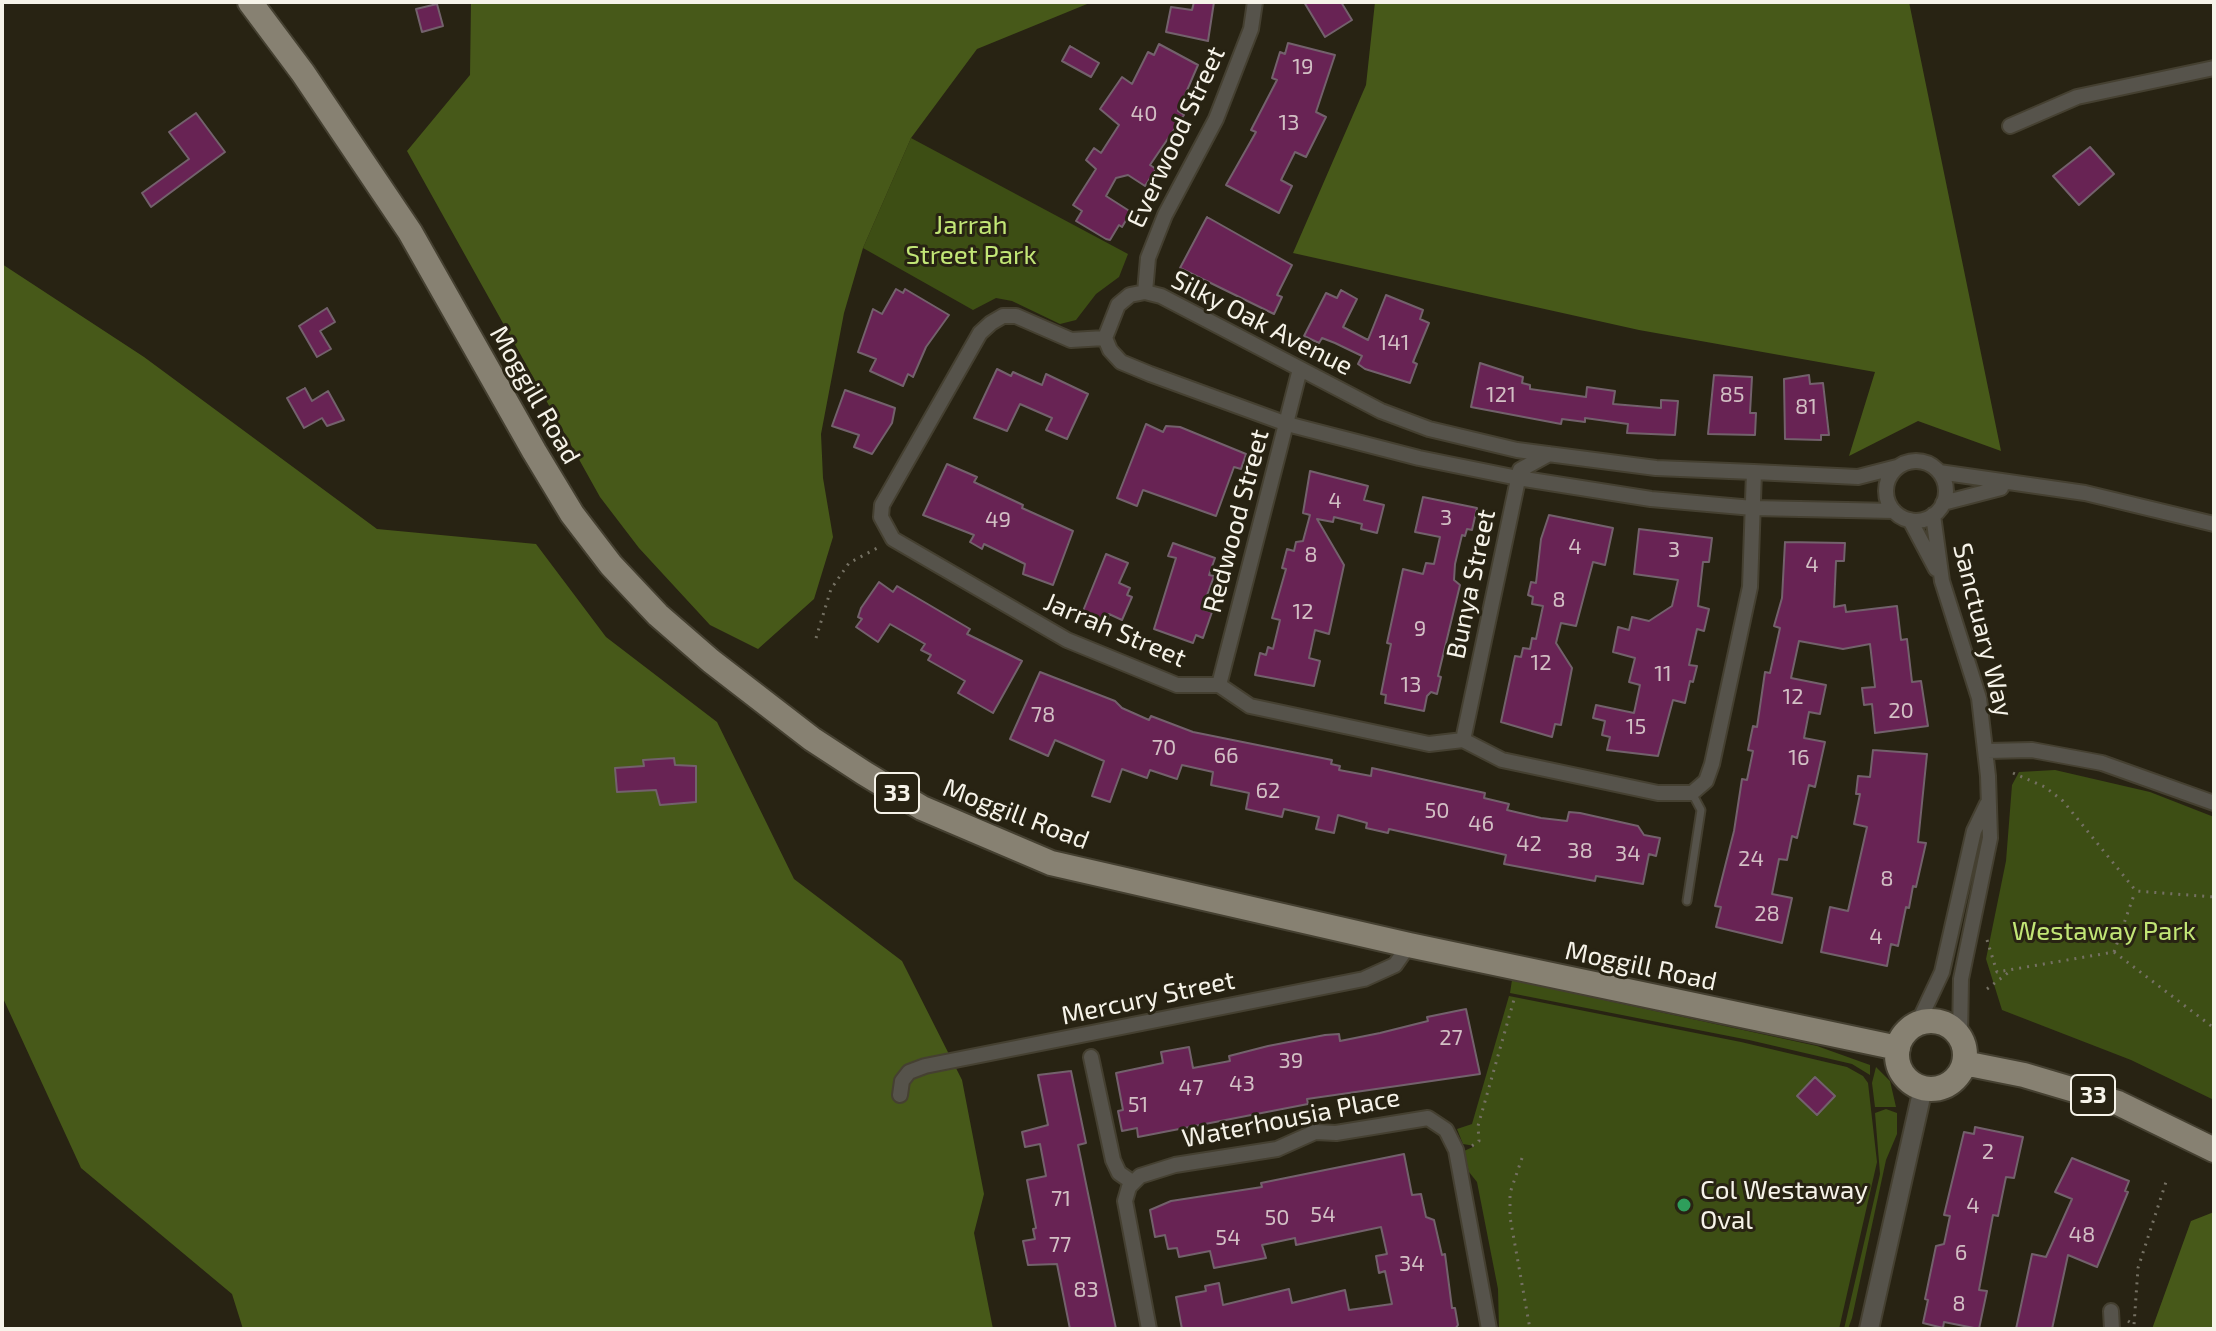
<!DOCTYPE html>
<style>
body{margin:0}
#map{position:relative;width:2216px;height:1331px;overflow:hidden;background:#282313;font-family:"Exo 2",sans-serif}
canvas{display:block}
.frame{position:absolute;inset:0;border:4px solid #f6f3e9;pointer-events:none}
</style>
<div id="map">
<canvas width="2216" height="1331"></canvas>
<div class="frame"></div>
</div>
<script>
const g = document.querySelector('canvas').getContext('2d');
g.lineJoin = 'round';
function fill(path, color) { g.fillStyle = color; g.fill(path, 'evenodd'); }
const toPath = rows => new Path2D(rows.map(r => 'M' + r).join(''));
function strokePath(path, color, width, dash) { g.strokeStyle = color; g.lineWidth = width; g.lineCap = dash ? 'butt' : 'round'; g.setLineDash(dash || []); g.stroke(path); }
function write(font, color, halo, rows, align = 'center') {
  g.font = font + ' "Exo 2",sans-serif'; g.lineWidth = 6; g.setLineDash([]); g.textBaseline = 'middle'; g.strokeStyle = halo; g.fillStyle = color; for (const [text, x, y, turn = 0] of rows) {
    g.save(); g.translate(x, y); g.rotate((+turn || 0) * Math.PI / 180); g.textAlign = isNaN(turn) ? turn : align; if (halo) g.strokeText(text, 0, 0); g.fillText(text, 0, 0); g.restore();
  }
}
const green = toPath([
 [911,138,1128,254,1119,277,1096,294,1076,320,1060,324,1012,301,996,298,973,310,863,248],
 [2055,770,2150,792,2214,817,2214,1100,2131,1060,2002,1010,1986,959,2006,861,2012,785,2019,772],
 [1512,980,1817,1046,1870,1065,1870,1075,1852,1064,1749,1040,1510,993],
 [1509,996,1741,1042,1847,1067,1863,1076,1868,1083,1877,1162,1839,1329,1499,1329,1498,1289,1477,1182,1469,1172,1464,1151,1475,1146,1463,1144,1457,1129,1472,1124],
 [1876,1067,1890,1081,1896,1107,1875,1107,1872,1083],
 [1886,1109,1897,1113,1897,1134,1886,1160,1852,1318,1848,1329,1844,1329,1880,1174,1875,1113]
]);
const forest = toPath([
 [471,2,1092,2,977,49,911,138,863,248,844,313,821,434,823,478,833,537,814,599,758,649,710,625,639,548,600,497,407,151,470,75],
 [1375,2,1909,2,2001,451,1918,421,1849,456,1875,372,1639,330,1293,253,1366,85],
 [2,264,144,357,377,529,536,544,606,637,717,722,794,879,902,961,962,1080,984,1194,974,1233,993,1329,243,1329,232,1294,81,1168,2,996],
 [2214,1212,2214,1329,2152,1329,2191,1221]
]);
const building = toPath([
 [1194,2,1214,2,1208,41,1166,32,1171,7,1192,10,1194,2],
 [1304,2,1341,2,1352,20,1325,37,1304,2],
 [437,4,443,26,422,32,416,9,437,4],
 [1288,43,1335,55,1316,112,1326,117,1306,157,1295,152,1281,180,1292,186,1279,213,1226,185,1256,132,1251,130,1277,80,1272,78,1280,52,1285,54,1288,43],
 [1159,44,1198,65,1178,111,1184,115,1150,165,1156,169,1145,186,1128,175,1116,178,1106,196,1131,212,1122,227,1119,225,1110,240,1106,239,1076,221,1082,211,1073,205,1096,169,1086,160,1094,148,1101,153,1119,125,1100,109,1122,77,1132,84,1148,52,1154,55,1159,44],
 [1070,46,1099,63,1091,77,1062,61,1070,46],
 [196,113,225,152,151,207,142,193,189,159,169,132,196,113],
 [2090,147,2114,174,2079,205,2053,176,2090,147],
 [1207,217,1292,265,1277,295,1282,297,1274,314,1180,268,1207,217],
 [896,289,903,293,905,289,949,315,926,347,913,377,908,374,903,386,870,371,876,359,858,352,873,309,882,314,896,289],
 [1341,290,1357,299,1343,327,1368,340,1386,295,1423,310,1420,319,1429,323,1413,362,1417,364,1410,383,1365,369,1358,364,1362,356,1335,343,1322,338,1319,343,1304,336,1326,293,1337,298,1341,290],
 [327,308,335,322,320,331,331,349,317,357,299,326,327,308],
 [1480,363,1523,377,1522,383,1530,385,1530,389,1586,397,1587,387,1615,391,1613,404,1661,408,1661,400,1678,401,1675,435,1627,433,1628,424,1585,418,1585,422,1562,419,1561,424,1471,407,1480,363],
 [997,369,1011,376,1013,372,1042,385,1046,374,1088,394,1067,439,1046,430,1052,418,1020,404,1007,431,974,418,997,369],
 [1714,375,1752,377,1750,413,1756,413,1755,435,1708,434,1714,375],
 [1809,375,1810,384,1823,383,1829,435,1821,435,1821,440,1785,439,1784,379,1809,375],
 [305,388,312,401,328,391,344,420,327,426,322,418,304,428,287,398,305,388],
 [845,390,895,408,892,423,872,454,854,447,859,435,832,426,845,390],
 [1146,424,1163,432,1166,426,1180,427,1246,454,1241,469,1234,467,1216,516,1143,490,1137,506,1117,498,1146,424],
 [947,464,977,477,974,482,1023,505,1022,508,1073,531,1053,585,1023,574,1025,564,984,544,982,549,970,542,974,535,923,515,947,464],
 [1310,471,1368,486,1364,500,1384,505,1377,533,1361,529,1362,524,1334,517,1333,522,1317,519,1344,565,1329,634,1315,630,1309,658,1320,661,1314,686,1255,675,1260,653,1266,655,1268,647,1273,649,1280,620,1272,618,1286,569,1282,568,1287,549,1294,551,1296,542,1303,541,1310,515,1303,513,1310,471],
 [1423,497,1477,508,1472,530,1467,529,1465,536,1462,535,1455,564,1454,580,1460,585,1438,676,1441,677,1437,694,1431,692,1427,696,1424,711,1385,703,1386,695,1381,694,1391,644,1387,643,1403,569,1423,574,1426,563,1434,564,1440,537,1415,532,1423,497],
 [1549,515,1613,528,1605,565,1593,562,1576,626,1561,623,1556,643,1572,668,1561,725,1555,724,1552,737,1501,722,1515,656,1521,657,1523,648,1530,649,1532,638,1536,639,1543,606,1532,604,1533,597,1528,595,1531,582,1536,583,1541,539,1549,515],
 [1639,529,1712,538,1709,562,1703,562,1698,606,1709,609,1704,631,1697,629,1689,665,1697,666,1693,682,1690,681,1685,703,1673,700,1658,756,1607,750,1610,737,1602,735,1605,721,1593,718,1596,705,1634,713,1640,685,1629,682,1635,658,1613,652,1618,627,1629,630,1632,617,1649,621,1672,606,1678,580,1634,574,1639,529],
 [1785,542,1845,543,1844,561,1836,561,1834,607,1845,605,1846,612,1897,606,1901,640,1907,639,1912,682,1921,681,1928,726,1875,733,1872,704,1864,705,1862,688,1875,687,1870,644,1843,649,1799,641,1791,678,1826,685,1820,714,1809,712,1804,738,1825,742,1815,787,1809,785,1797,838,1792,836,1787,860,1779,859,1772,894,1792,898,1782,943,1716,927,1721,907,1715,906,1734,831,1742,779,1747,780,1753,751,1748,750,1753,726,1757,727,1765,672,1770,673,1780,628,1774,626,1782,598,1785,542],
 [1173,543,1215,558,1209,575,1214,576,1202,609,1212,612,1203,638,1196,635,1193,643,1154,629,1176,558,1168,556,1173,543],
 [1106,554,1128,563,1119,583,1130,588,1127,595,1132,597,1122,620,1109,614,1108,619,1102,619,1083,611,1106,554],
 [879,582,893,592,897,586,970,629,967,634,1022,661,993,713,958,693,965,681,928,660,931,655,921,650,925,644,890,624,878,642,856,627,862,619,858,617,861,608,879,582],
 [1040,672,1115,701,1122,708,1149,720,1151,716,1193,732,1332,760,1331,764,1340,766,1339,770,1371,776,1372,768,1485,793,1484,798,1509,804,1507,810,1541,818,1567,821,1569,812,1580,813,1638,826,1644,835,1660,838,1656,856,1649,854,1643,884,1596,876,1595,881,1504,864,1506,855,1389,829,1388,833,1366,828,1367,823,1338,815,1334,833,1316,829,1319,817,1284,809,1282,817,1246,809,1249,793,1211,785,1213,772,1182,765,1177,779,1150,770,1147,778,1122,769,1110,802,1092,796,1104,761,1055,740,1048,756,1010,739,1040,672],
 [1873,750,1927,754,1918,842,1926,843,1916,887,1913,886,1909,908,1906,907,1898,946,1891,944,1887,966,1821,952,1830,907,1848,911,1867,827,1854,824,1860,794,1856,794,1858,776,1870,777,1873,750],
 [674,758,675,765,696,766,696,802,660,805,656,790,617,792,615,768,644,766,643,760,674,758],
 [1466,1009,1480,1074,1307,1099,1308,1104,1138,1137,1137,1128,1122,1131,1118,1111,1123,1110,1116,1073,1163,1063,1161,1052,1189,1047,1193,1068,1230,1061,1229,1056,1268,1046,1325,1035,1339,1034,1340,1041,1380,1033,1428,1021,1427,1017,1466,1009],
 [1071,1071,1086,1143,1078,1145,1116,1329,1070,1329,1057,1264,1028,1265,1023,1241,1035,1239,1033,1229,1036,1228,1027,1180,1046,1176,1040,1144,1025,1147,1022,1132,1048,1125,1038,1075,1071,1071],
 [1815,1077,1835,1096,1817,1115,1797,1096,1815,1077],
 [1975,1127,2023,1137,2014,1178,2006,1177,1998,1216,1993,1215,1979,1290,1987,1291,1979,1329,1944,1322,1943,1328,1923,1323,1928,1300,1925,1299,1936,1246,1944,1244,1950,1216,1944,1215,1964,1132,1974,1134,1975,1127],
 [1404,1154,1412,1195,1421,1194,1426,1217,1434,1220,1442,1255,1445,1254,1452,1308,1455,1308,1458,1325,1455,1329,1182,1329,1176,1297,1206,1291,1205,1286,1219,1283,1223,1305,1289,1289,1292,1303,1345,1290,1349,1310,1392,1304,1385,1271,1379,1273,1376,1256,1387,1254,1381,1227,1296,1245,1295,1238,1262,1245,1266,1258,1214,1268,1210,1251,1179,1257,1177,1248,1168,1249,1165,1235,1155,1237,1150,1210,1171,1201,1262,1187,1261,1183,1404,1154],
 [2072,1158,2129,1181,2125,1191,2128,1192,2097,1267,2068,1255,2052,1329,2016,1329,2032,1254,2046,1257,2072,1199,2055,1192,2072,1158]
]);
const path = toPath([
 [816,638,831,589,849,563,881,546],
 [2013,773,2045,787,2063,801,2136,891,2214,897],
 [1987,940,1997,972,2114,952],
 [2114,952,2214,1028],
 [2114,952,2135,892],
 [1987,989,2009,972],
 [1472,1146,1479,1141,1478,1126,1515,996],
 [1522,1158,1510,1193,1510,1217,1530,1329],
 [2128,1321,2134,1325,2138,1268,2166,1182]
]);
const service = toPath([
 [1687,901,1701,810,1692,793]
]);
const minor = toPath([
 [2010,126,2077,97,2214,68],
 [1145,292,1148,258,1165,215,1216,119,1251,29,1255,2],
 [1105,338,1071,340,1016,316,1003,316,991,323,980,333,882,505,881,517,893,539,1067,640,1177,685,1219,685,1250,706,1429,744,1463,740,1502,760,1658,793,1692,793,1706,781,1712,764,1750,587,1754,472],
 '1886 491a30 30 0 1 1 60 0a30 30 0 1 1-60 0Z',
 [1939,472,2085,493,2214,524],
 [1943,503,2001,488],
 [1894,511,1753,508,1651,499,1518,478,1419,458,1287,424,1150,374,1121,362,1110,350,1105,338,1118,305,1130,295,1145,292,1161,296,1381,411,1429,429,1517,450,1656,468,1754,472,1858,477,1897,467],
 [1933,515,1942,581,1979,698,1988,776,1990,838,1961,979,1960,1037],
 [1910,520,1936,569],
 [1219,685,1300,369],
 [1463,740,1520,470,1549,454],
 [1987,751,2032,750,2102,763,2214,803],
 [1918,1023,1942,972,1974,831,1987,804],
 [1091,1057,1113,1160,1119,1173,1132,1182],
 [900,1095,902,1081,909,1072,925,1066,1364,979,1395,965,1409,945],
 [2111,1311,2112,1329],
 [1149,1329,1125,1201,1129,1187,1140,1176,1175,1165,1277,1149,1315,1132,1336,1133,1428,1118,1446,1130,1456,1150,1489,1329]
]);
const tertiary = toPath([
 [1869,1329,1923,1088]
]);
const primary = toPath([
 [250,2,303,73,410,232,534,451,572,514,611,565,658,615,711,661,812,739,864,773,922,808,1051,863,1409,945,1898,1048],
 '1897 1055a34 34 0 1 1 68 0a34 34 0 1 1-68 0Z',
 [1964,1063,2024,1075,2118,1103,2214,1150]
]);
const markers = [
 [1684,1205,8,"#2e9e5b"]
];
const numberNames = [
 ["19",1303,67],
 ["40",1144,114],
 ["13",1289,123],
 ["141",1394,343],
 ["121",1501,395],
 ["85",1732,395],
 ["81",1806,407],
 ["4",1335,501],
 ["3",1446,518],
 ["49",998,520],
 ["4",1575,547],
 ["3",1674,550],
 ["8",1311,555],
 ["4",1812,565],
 ["8",1559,600],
 ["12",1303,612],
 ["9",1420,629],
 ["12",1541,663],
 ["11",1663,674],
 ["13",1411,685],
 ["12",1793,697],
 ["20",1901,711],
 ["78",1043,715],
 ["15",1636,727],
 ["70",1164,748],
 ["66",1226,756],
 ["16",1799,758],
 ["62",1268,791],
 ["50",1437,811],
 ["46",1481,824],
 ["42",1529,844],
 ["38",1580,851],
 ["34",1628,854],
 ["24",1751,859],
 ["8",1887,879],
 ["28",1767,914],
 ["4",1876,937],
 ["27",1451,1038],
 ["39",1291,1061],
 ["43",1242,1084],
 ["47",1191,1088],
 ["51",1138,1105],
 ["2",1988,1152],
 ["71",1061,1199],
 ["4",1973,1206],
 ["54",1323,1215],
 ["50",1277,1218],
 ["48",2082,1235],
 ["54",1228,1238],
 ["77",1060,1245],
 ["6",1961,1253],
 ["34",1412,1264],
 ["83",1086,1290],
 ["8",1959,1304]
];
const shields = [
 [897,793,44],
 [2093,1095,44]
];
const shieldNames = [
 ["33",897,793],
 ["33",2093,1095]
];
const streetNames = [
 ["Everwood Street",1176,137,-65],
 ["Silky Oak Avenue",1262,323,27],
 ["Moggill Road",535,395,60],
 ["Redwood Street",1236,521,-75],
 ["Bunya Street",1471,584,-78],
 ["Jarrah Street",1115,630,23],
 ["Sanctuary Way",1983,630,76],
 ["Moggill Road",1016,814,21],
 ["Moggill Road",1641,966,12],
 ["Mercury Street",1148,998,-12],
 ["Waterhousia Place",1291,1118,-11]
];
const parkNames = [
 ["Jarrah",971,225],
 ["Street Park",971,255],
 ["Westaway Park",2104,931]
];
const poiNames = [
 ["Col Westaway",1700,1190],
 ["Oval",1700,1220]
];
fill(green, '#3d4e14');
fill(forest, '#475919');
fill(building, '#682354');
strokePath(building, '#73616c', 2);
strokePath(service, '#454031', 11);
strokePath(minor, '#454031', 18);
strokePath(tertiary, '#454031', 22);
strokePath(primary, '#454031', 28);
strokePath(path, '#757163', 3, [2, 6]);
strokePath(service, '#56534b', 7);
strokePath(minor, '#56534b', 14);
strokePath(tertiary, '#56534b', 18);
strokePath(primary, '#878172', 24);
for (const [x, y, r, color] of markers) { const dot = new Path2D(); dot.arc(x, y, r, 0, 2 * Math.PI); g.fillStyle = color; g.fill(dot); strokePath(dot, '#282313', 3); }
write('22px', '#d2bfc4', null, numberNames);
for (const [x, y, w] of shields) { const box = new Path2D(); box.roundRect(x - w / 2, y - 20, w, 40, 6); g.fillStyle = '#282313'; g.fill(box); strokePath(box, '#f6f3e9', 2); }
write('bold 24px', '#f6f3e9', null, shieldNames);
write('26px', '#f6f3e9', '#282313', streetNames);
write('26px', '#c2e676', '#282313', parkNames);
write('26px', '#f6f3e9', '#282313', poiNames, 'left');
</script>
